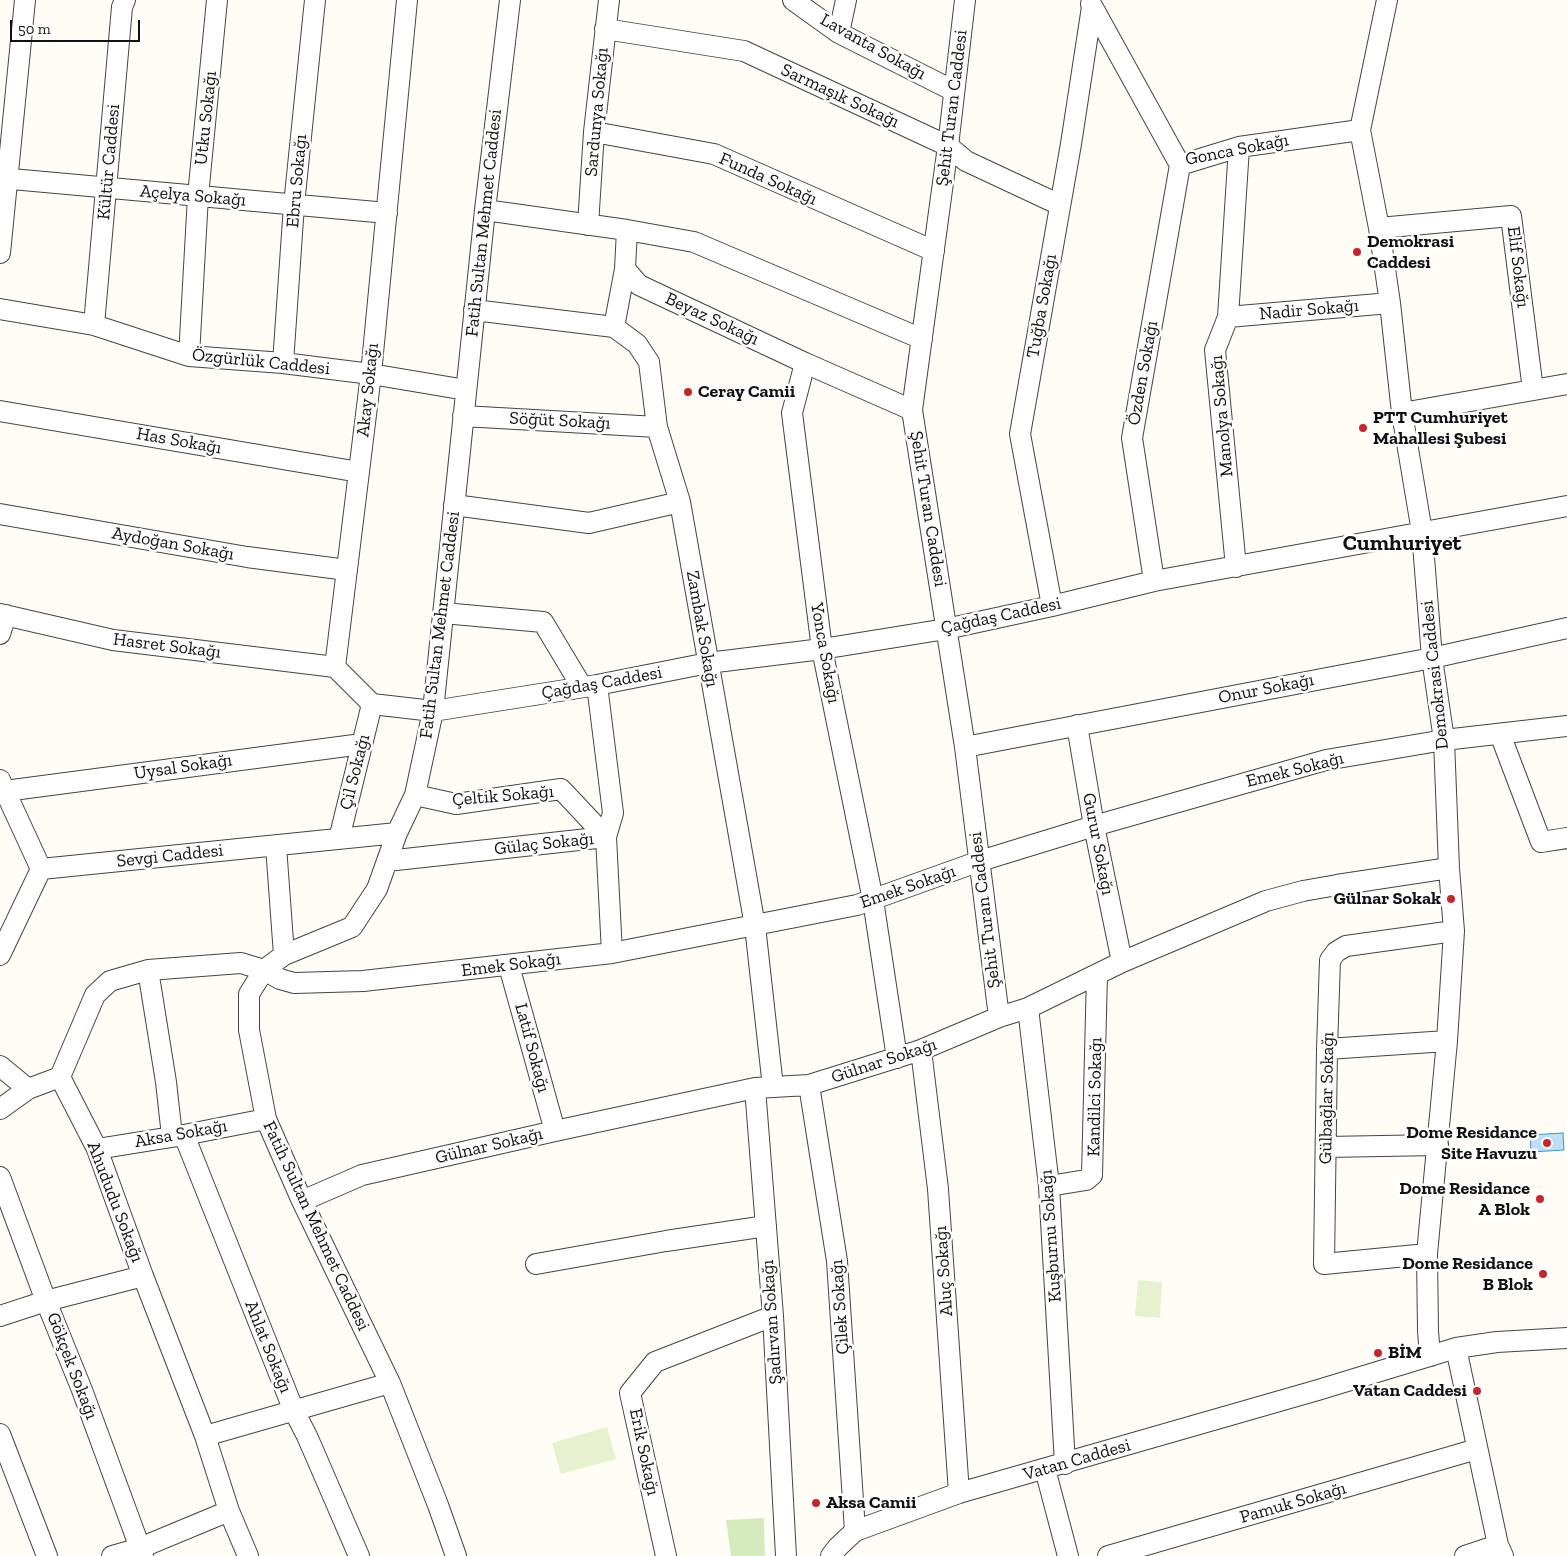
<!DOCTYPE html>
<meta charset="utf-8">
<style>
body{margin:0}
#map{position:relative;width:1567px;height:1556px;overflow:hidden;background:#fffdf5;font-family:"Zilla Slab",serif}
canvas{display:block}
.scale{position:absolute;left:10px;top:20px;width:130px;height:22px;box-sizing:border-box;border:2px solid #111;border-top:0;padding-left:6px;font-size:15px;line-height:18px;white-space:nowrap;color:#111;-webkit-text-stroke:4px #fff;paint-order:stroke}
</style>
<div id="map">
<canvas width="1567" height="1556"></canvas>
<div class="scale">50 m</div>
</div>
<script>
const g = document.querySelector('canvas').getContext('2d');
g.lineJoin = 'round';
function fill(path, color) { g.fillStyle = color; g.fill(path, 'evenodd'); }
const toPath = rows => new Path2D(rows.map(r => 'M' + r).join(''));
function strokePath(path, color, width, dash) { g.strokeStyle = color; g.lineWidth = width; g.lineCap = dash ? 'butt' : 'round'; g.setLineDash(dash || []); g.stroke(path); }
function write(font, color, halo, rows, align = 'center') {
  g.font = font + ' "Zilla Slab",serif'; g.lineWidth = 5; g.setLineDash([]); g.textBaseline = 'middle'; g.strokeStyle = halo; g.fillStyle = color; for (const [text, x, y, turn = 0] of rows) {
    g.save(); g.translate(x, y); g.rotate((+turn || 0) * Math.PI / 180); g.textAlign = isNaN(turn) ? turn : align; if (halo) g.strokeText(text, 0, 0); g.fillText(text, 0, 0); g.restore();
  }
}
const green = toPath([
 [764,1518,765,1556,731,1556,726,1520]
]);
const pitch = toPath([
 [1138,1280,1162,1282,1160,1318,1135,1316],
 [607,1427,616,1459,561,1474,552,1443]
]);
const water = toPath([
 [1563,1133,1564,1150,1531,1152,1530,1135,1563,1133]
]);
const minor = toPath([
 [793,0,839,33,954,91],
 [965,0,948,146,912,410,965,747,999,1017],
 [1387,0,1360,130,1379,228,1390,303,1402,413,1422,532,1432,658,1444,740,1449,868,1454,931,1447,1041,1427,1254,1428,1331,1430,1356],
 [1091,4,1180,165,1239,147,1360,130],
 [605,29,744,51,948,146,966,161,1060,205],
 [839,33,846,0],
 [594,132,714,154,934,251],
 [0,178,387,213],
 [485,210,627,230,694,242,922,339],
 [588,225,594,132,609,0],
 [1379,228,1511,216,1533,390],
 [0,253,25,0],
 [625,269,639,285,805,363],
 [0,309,94,325,189,356,283,363,371,374,466,390],
 [474,310,614,327,637,344,649,362,657,427,680,502,755,926,773,1087],
 [1228,317,1390,303],
 [94,325,122,7,125,0],
 [614,327,625,269,627,230],
 [189,356,198,196,217,0],
 [283,363,294,205,315,0],
 [0,411,359,472],
 [1402,413,1567,384],
 [463,416,657,427],
 [454,505,589,523,680,502],
 [0,514,247,557,347,570],
 [1236,567,1215,350,1228,317,1239,147],
 [1154,581,1132,438,1180,165],
 [1052,606,1020,434,1071,144,1092,7],
 [443,613,543,622,582,687],
 [0,614,113,640,335,667],
 [0,634,6,615],
 [335,667,372,704,433,711,597,685,708,663,822,649,946,629,1052,606,1154,581,1567,506],
 [335,667,371,374,407,0],
 [1077,725,1094,826,1122,962],
 [1500,734,1541,842,1567,838],
 [965,747,1432,658,1567,628],
 [0,780,41,869,397,833],
 [5,791,362,744],
 [415,795,456,804,561,789,606,837,612,953],
 [339,839,372,704],
 [276,846,284,955],
 [387,861,606,837,613,813,597,685],
 [0,955,41,869],
 [509,966,555,1131],
 [148,970,166,1082,172,1136],
 [1028,1008,1049,1186,1065,1464],
 [1327,1049,1447,1041],
 [921,1050,938,1189,959,1493],
 [897,1058,873,900,822,649,792,413,805,363,912,410],
 [0,1066,28,1089],
 [809,1085,837,1261,855,1531],
 [755,1088,773,1316,786,1556],
 [0,1109,28,1089,60,1077],
 [184,1135,294,1411,307,1436,359,1556],
 [1326,1147,1438,1145],
 [97,1149,184,1135,266,1119],
 [0,1177,46,1301,82,1390,143,1556],
 [1049,1186,1086,1180,1092,1175,1097,974],
 [302,1201,362,1175,555,1131,755,1088,809,1085,921,1050,999,1017,1028,1008,1122,962,1266,901,1303,891,1337,885,1449,868],
 [1427,1254,1324,1264,1327,1049,1330,960,1336,952,1346,946,1454,931],
 [536,1264,666,1241,766,1226],
 [0,1316,46,1301,143,1276],
 [1456,1348,1498,1545,1503,1556],
 [0,1434,47,1556],
 [205,1436,390,1383],
 [1045,1469,1068,1556],
 [112,1556,140,1548,229,1511],
 [248,1556,229,1511,205,1436,143,1276,97,1149,60,1077,95,995,110,981,148,970,241,963,264,970,280,979,294,983,363,981,612,953,857,905,980,861,1094,826,1326,760,1444,740,1567,726],
 [456,1556,438,1505,390,1383,302,1201,266,1119,249,1030,249,994,264,970,284,955,352,927,377,889,397,833,415,795,433,711,485,210,510,0],
 [666,1556,630,1393,655,1362,773,1316],
 [831,1556,838,1547,855,1531,959,1493,1318,1390,1456,1348,1497,1342,1567,1338],
 [1108,1556,1477,1449],
 [1465,1556,1498,1545]
]);
const markers = [
 [1357,252,5,"#c4262e"],
 [688,392,5,"#c4262e"],
 [1363,428,5,"#c4262e"],
 [1451,899,5,"#c4262e"],
 [1547,1143,5,"#c4262e"],
 [1540,1199,5,"#c4262e"],
 [1543,1274,5,"#c4262e"],
 [1378,1353,5,"#c4262e"],
 [1477,1391,5,"#c4262e"],
 [816,1503,5,"#c4262e"]
];
const streetNames = [
 ["Lavanta Sokağı",873,47,29],
 ["Sarmaşık Sokağı",840,96,25],
 ["Şehit Turan Caddesi",952,108,-83],
 ["Sardunya Sokağı",597,112,-85],
 ["Utku Sokağı",206,118,-84],
 ["Gonca Sokağı",1237,150,-11],
 ["Kültür Caddesi",109,162,-85],
 ["Funda Sokağı",768,179,24],
 ["Ebru Sokağı",297,181,-85],
 ["Açelya Sokağı",193,196,5],
 ["Fatih Sultan Mehmet Caddesi",484,223,-84],
 ["Elif Sokağı",1518,267,83],
 ["Tuğba Sokağı",1042,306,-80],
 ["Nadir Sokağı",1309,310,-5],
 ["Beyaz Sokağı",712,319,25],
 ["Özgürlük Caddesi",261,362,6],
 ["Özden Sokağı",1143,373,-80],
 ["Akay Sokağı",368,390,-84],
 ["Manolya Sokağı",1222,416,-95],
 ["Söğüt Sokağı",560,421,3],
 ["Has Sokağı",179,441,10],
 ["Şehit Turan Caddesi",928,509,81],
 ["Aydoğan Sokağı",173,544,10],
 ["Çağdaş Caddesi",1001,616,-12],
 ["Fatih Sultan Mehmet Caddesi",440,625,-83],
 ["Zambak Sokağı",702,629,80],
 ["Hasret Sokağı",167,646,7],
 ["Yonca Sokağı",825,653,80],
 ["Demokrasi Caddesi",1435,675,-96],
 ["Çağdaş Caddesi",602,683,-10],
 ["Onur Sokağı",1266,689,-11],
 ["Uysal Sokağı",183,767,-8],
 ["Emek Sokağı",1295,770,-14],
 ["Çil Sokağı",355,772,-76],
 ["Çeltik Sokağı",503,796,-5],
 ["Gülaç Sokağı",544,844,-6],
 ["Gurur Sokağı",1098,844,79],
 ["Sevgi Caddesi",170,856,-6],
 ["Emek Sokağı",908,887,-19],
 ["Şehit Turan Caddesi",985,910,-97],
 ["Emek Sokağı",511,965,-7],
 ["Latif Sokağı",532,1048,75],
 ["Gülnar Sokağı",884,1061,-18],
 ["Kandilci Sokağı",1095,1097,-89],
 ["Gülbağlar Sokağı",1327,1098,-89],
 ["Aksa Sokağı",181,1134,-10],
 ["Gülnar Sokağı",489,1146,-13],
 ["Ahududu Sokağı",115,1202,69],
 ["Fatih Sultan Mehmet Caddesi",316,1226,65],
 ["Kuşburnu Sokağı",1051,1236,-94],
 ["Aluç Sokağı",944,1271,-94],
 ["Çilek Sokağı",840,1307,-94],
 ["Şadırvan Sokağı",772,1322,-94],
 ["Ahlat Sokağı",268,1347,68],
 ["Gökçek Sokağı",72,1366,69],
 ["Erik Sokağı",644,1452,78],
 ["Vatan Caddesi",1077,1460,-16],
 ["Pamuk Sokağı",1293,1503,-16]
];
const poiNames = [
 ["Demokrasi",1367,242],
 ["Caddesi",1367,263],
 ["Ceray Camii",698,392],
 ["PTT Cumhuriyet",1373,418],
 ["Mahallesi Şubesi",1373,439],
 ["Gülnar Sokak",1441,899,"right"],
 ["Dome Residance",1537,1133,"right"],
 ["Site Havuzu",1537,1154,"right"],
 ["Dome Residance",1530,1189,"right"],
 ["A Blok",1530,1210,"right"],
 ["Dome Residance",1533,1264,"right"],
 ["B Blok",1533,1285,"right"],
 ["BİM",1388,1353],
 ["Vatan Caddesi",1467,1391,"right"],
 ["Aksa Camii",826,1503]
];
const districtNames = [
 ["Cumhuriyet",1402,544]
];
fill(green, '#d5ebbd');
fill(pitch, '#e6f2cf');
fill(water, '#b9e0f7');
strokePath(water, '#3f96cf', 1);
strokePath(minor, '#444', 22);
strokePath(minor, '#fff', 20);
for (const [x, y, r, color] of markers) { const dot = new Path2D(); dot.arc(x, y, r, 0, 2 * Math.PI); g.fillStyle = color; g.fill(dot); strokePath(dot, '#fff', 2); }
write('18px', '#111', '#fff', streetNames);
write('bold 18px', '#111', '#fff', poiNames, 'left');
write('bold 22px', '#111', '#fff', districtNames);
</script>
